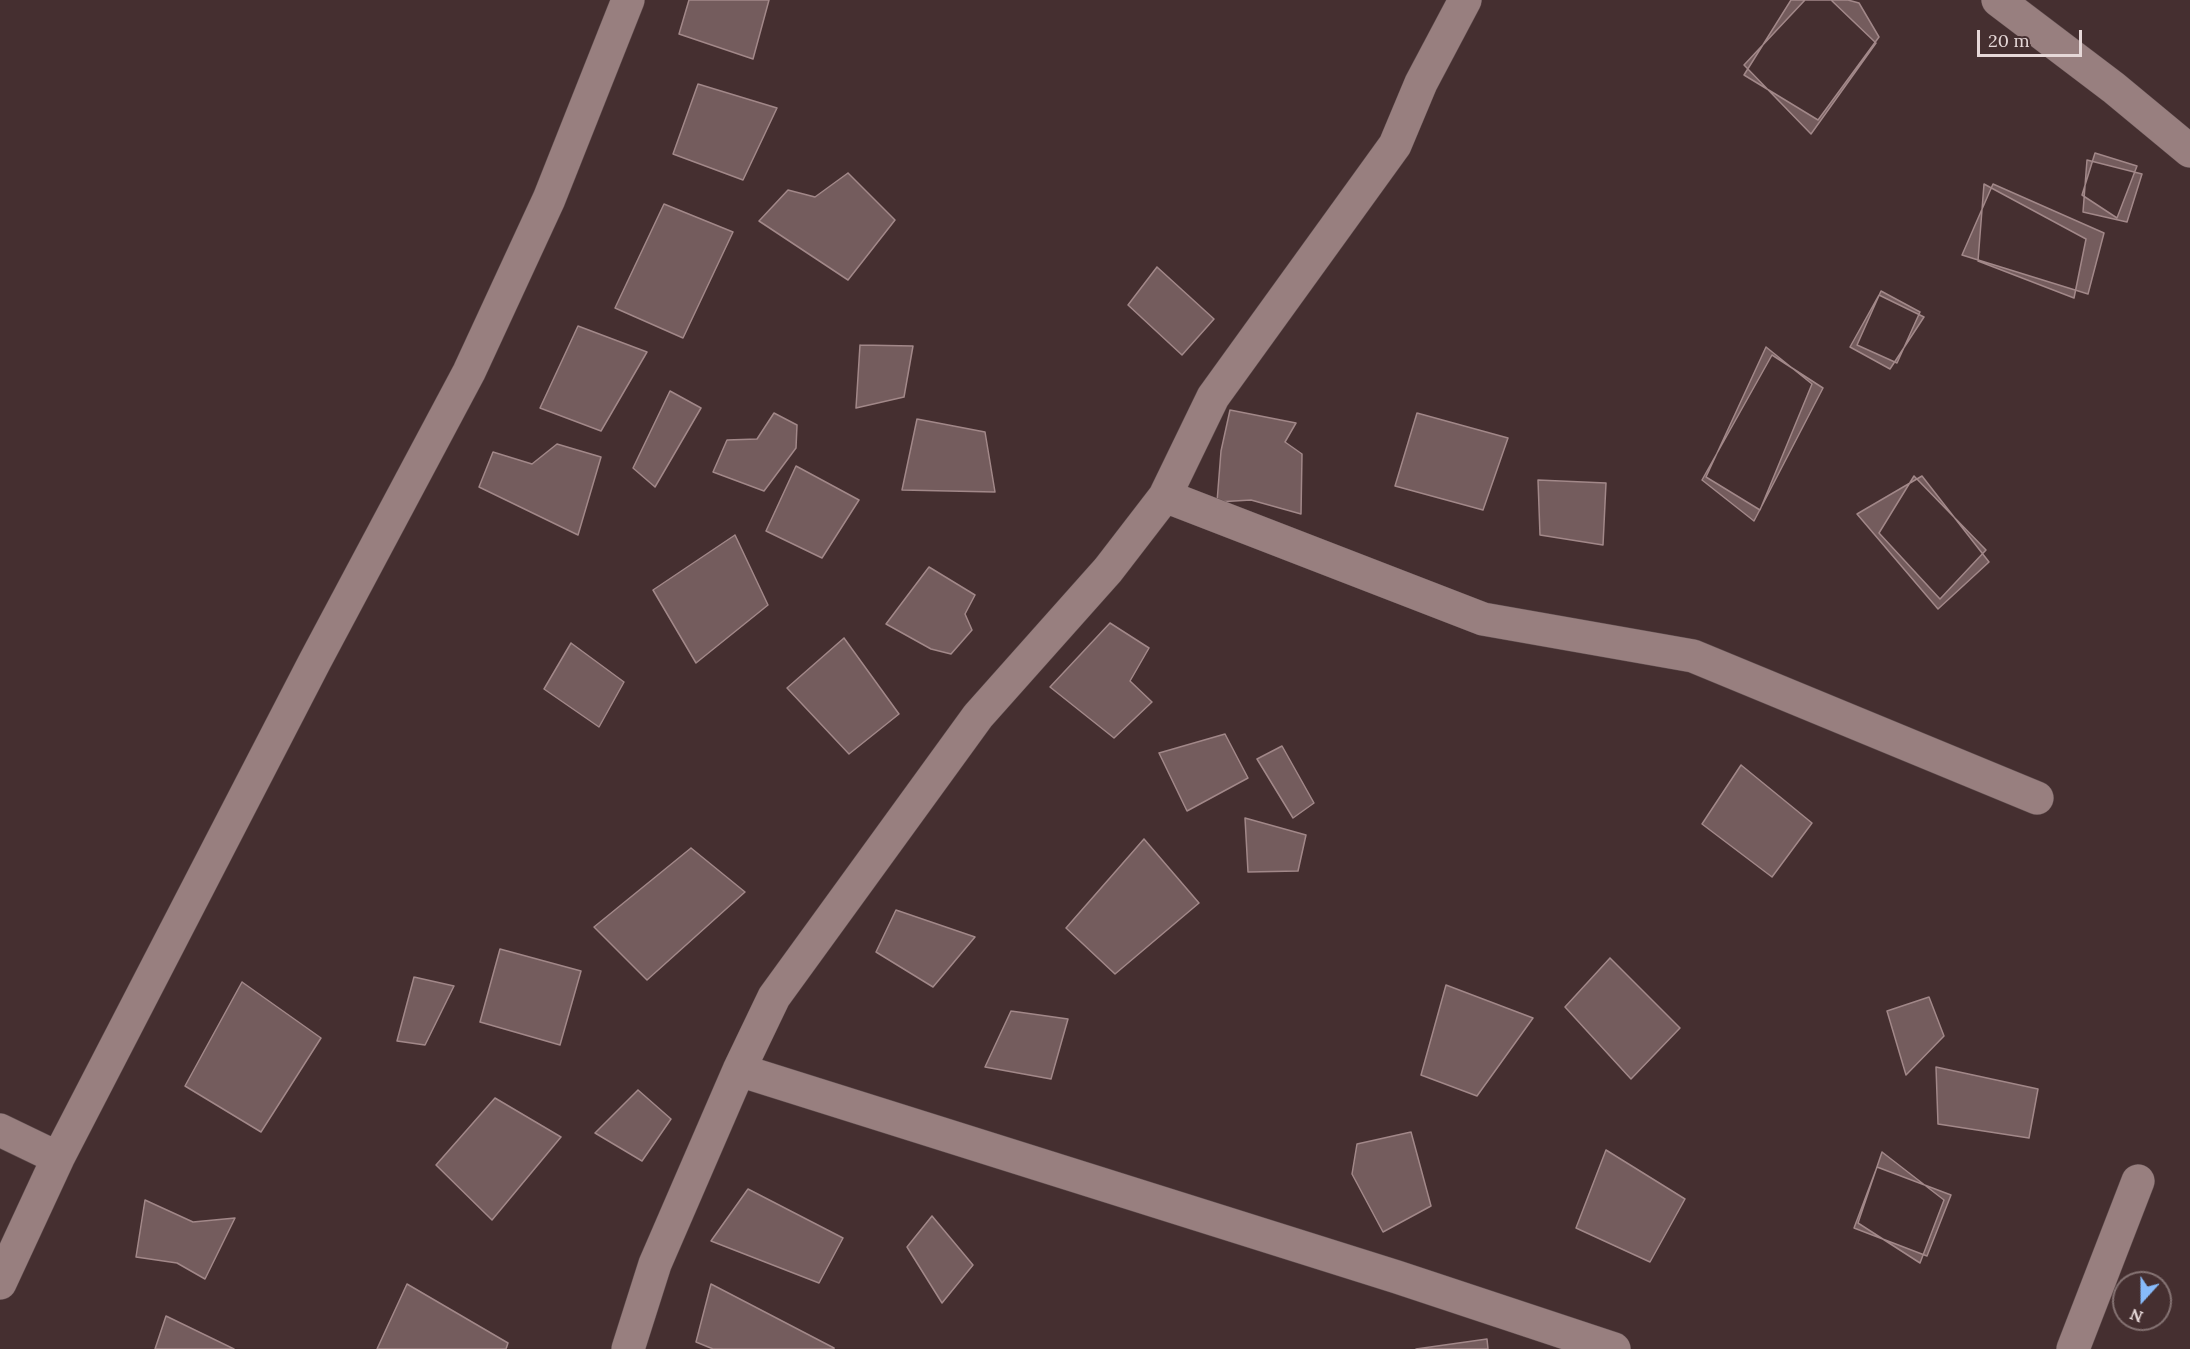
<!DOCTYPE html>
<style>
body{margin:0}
#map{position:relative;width:2190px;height:1349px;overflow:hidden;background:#452f30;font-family:Lora,serif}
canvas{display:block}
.north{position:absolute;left:2112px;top:1271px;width:60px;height:60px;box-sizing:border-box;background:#452f30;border:2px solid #857373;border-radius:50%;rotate:201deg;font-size:16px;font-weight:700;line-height:24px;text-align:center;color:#e6d8d8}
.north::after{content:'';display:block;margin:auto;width:21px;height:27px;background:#87bbfb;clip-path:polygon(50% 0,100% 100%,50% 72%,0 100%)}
.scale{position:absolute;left:1977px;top:30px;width:105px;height:27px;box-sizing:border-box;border:3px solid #e6d8d8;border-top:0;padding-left:8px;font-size:18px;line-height:21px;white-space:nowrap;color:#e6d8d8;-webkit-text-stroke:4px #452f30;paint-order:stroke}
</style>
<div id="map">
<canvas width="2190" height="1349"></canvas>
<div class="north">N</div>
<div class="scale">20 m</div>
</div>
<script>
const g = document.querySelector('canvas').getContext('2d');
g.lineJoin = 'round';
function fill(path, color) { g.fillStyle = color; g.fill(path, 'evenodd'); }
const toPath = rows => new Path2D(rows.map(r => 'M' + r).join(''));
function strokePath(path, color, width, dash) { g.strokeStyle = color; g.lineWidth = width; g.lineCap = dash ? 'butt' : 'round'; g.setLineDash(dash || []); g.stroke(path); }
const building = toPath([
 [689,0,769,0,753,59,679,34,689,0],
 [1791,0,1848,0,1859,3,1879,37,1818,120,1744,75,1791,0],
 [1805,0,1831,0,1876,43,1811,134,1744,65,1805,0],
 [698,84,777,108,743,180,673,154,698,84],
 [2095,153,2137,166,2117,218,2082,195,2095,153],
 [2087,160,2142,174,2127,222,2083,212,2087,160],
 [848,173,895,220,848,280,759,221,788,190,815,197,848,173],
 [1984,184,2086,239,2074,298,1978,261,1984,184],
 [1993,184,2104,233,2088,294,1962,255,1993,184],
 [664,204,733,232,683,338,615,308,664,204],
 [1157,267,1214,319,1182,355,1128,305,1157,267],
 [1881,291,1920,312,1897,363,1857,345,1881,291],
 [1879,295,1924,317,1890,369,1850,347,1879,295],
 [578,326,647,352,601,431,540,408,578,326],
 [860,345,913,346,904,397,856,408,860,345],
 [1766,347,1812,384,1760,510,1706,477,1766,347],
 [1772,355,1823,388,1754,521,1702,480,1772,355],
 [670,391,701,408,655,487,633,468,670,391],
 [1230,410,1296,423,1285,442,1302,454,1301,514,1251,500,1217,502,1221,451,1230,410],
 [774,413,797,425,796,448,764,491,713,472,727,440,757,439,774,413],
 [1417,413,1508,438,1483,510,1395,486,1417,413],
 [917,419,985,432,995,492,902,490,917,419],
 [557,444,601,457,578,535,479,487,493,452,532,464,557,444],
 [796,466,859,500,822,558,766,531,796,466],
 [1914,476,1986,550,1940,599,1879,533,1914,476],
 [1922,476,1989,562,1938,609,1857,514,1922,476],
 [1538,480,1606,483,1603,545,1540,535,1538,480],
 [735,535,768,605,696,663,653,590,735,535],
 [929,567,975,595,965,614,972,630,951,654,931,649,886,624,929,567],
 [1110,623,1149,648,1130,681,1152,702,1114,738,1050,687,1110,623],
 [844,638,899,714,849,754,787,688,844,638],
 [571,643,624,682,599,727,544,689,571,643],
 [1225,734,1248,778,1187,811,1159,753,1225,734],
 [1282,746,1314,803,1293,818,1257,759,1282,746],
 [1741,765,1812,823,1772,877,1702,824,1741,765],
 [1245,818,1306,835,1298,871,1248,872,1245,818],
 [1144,839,1199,903,1115,974,1066,928,1144,839],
 [691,848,745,892,647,980,594,927,691,848],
 [896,910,975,937,933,987,876,952,896,910],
 [500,949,581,971,560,1045,480,1022,500,949],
 [1610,958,1680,1028,1631,1079,1565,1007,1610,958],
 [414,977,454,986,425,1045,397,1041,414,977],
 [242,982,321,1038,261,1132,185,1086,242,982],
 [1446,985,1533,1018,1477,1096,1421,1075,1446,985],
 [1929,997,1944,1036,1906,1075,1887,1011,1929,997],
 [1011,1011,1068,1019,1051,1079,985,1067,1011,1011],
 [1936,1067,2038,1089,2029,1138,1938,1124,1936,1067],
 [638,1090,671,1119,642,1161,595,1133,638,1090],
 [495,1098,561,1137,492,1220,436,1165,495,1098],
 [1411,1132,1431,1206,1383,1232,1352,1174,1357,1144,1411,1132],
 [1606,1150,1685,1199,1650,1262,1576,1228,1606,1150],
 [1882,1152,1944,1200,1920,1263,1858,1223,1882,1152],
 [1877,1167,1951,1195,1927,1256,1854,1228,1877,1167],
 [748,1189,843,1238,819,1283,711,1241,748,1189],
 [145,1200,193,1222,235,1218,205,1279,177,1263,136,1257,145,1200],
 [932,1216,973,1265,942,1303,907,1247,932,1216],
 [407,1284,508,1343,506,1349,377,1349,407,1284],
 [711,1284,834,1348,834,1349,713,1349,696,1342,711,1284],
 [166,1316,234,1349,155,1349,166,1316],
 [1487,1339,1488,1349,1416,1349,1487,1339]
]);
const minor = toPath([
 [1998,0,2114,88,2190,151],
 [1165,496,1483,619,1693,656,2037,798],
 [739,1070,1397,1277,1614,1349],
 [0,1130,58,1158],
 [0,1283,58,1158,315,661,469,372,549,199,628,0],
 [628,1349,655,1264,739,1070,774,997,978,716,1108,570,1165,496,1213,397,1395,145,1421,83,1465,0],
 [2073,1349,2138,1181]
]);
fill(building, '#745c5d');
strokePath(building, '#a28889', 1.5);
strokePath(minor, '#5f4d4e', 34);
strokePath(minor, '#987f7f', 33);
</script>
